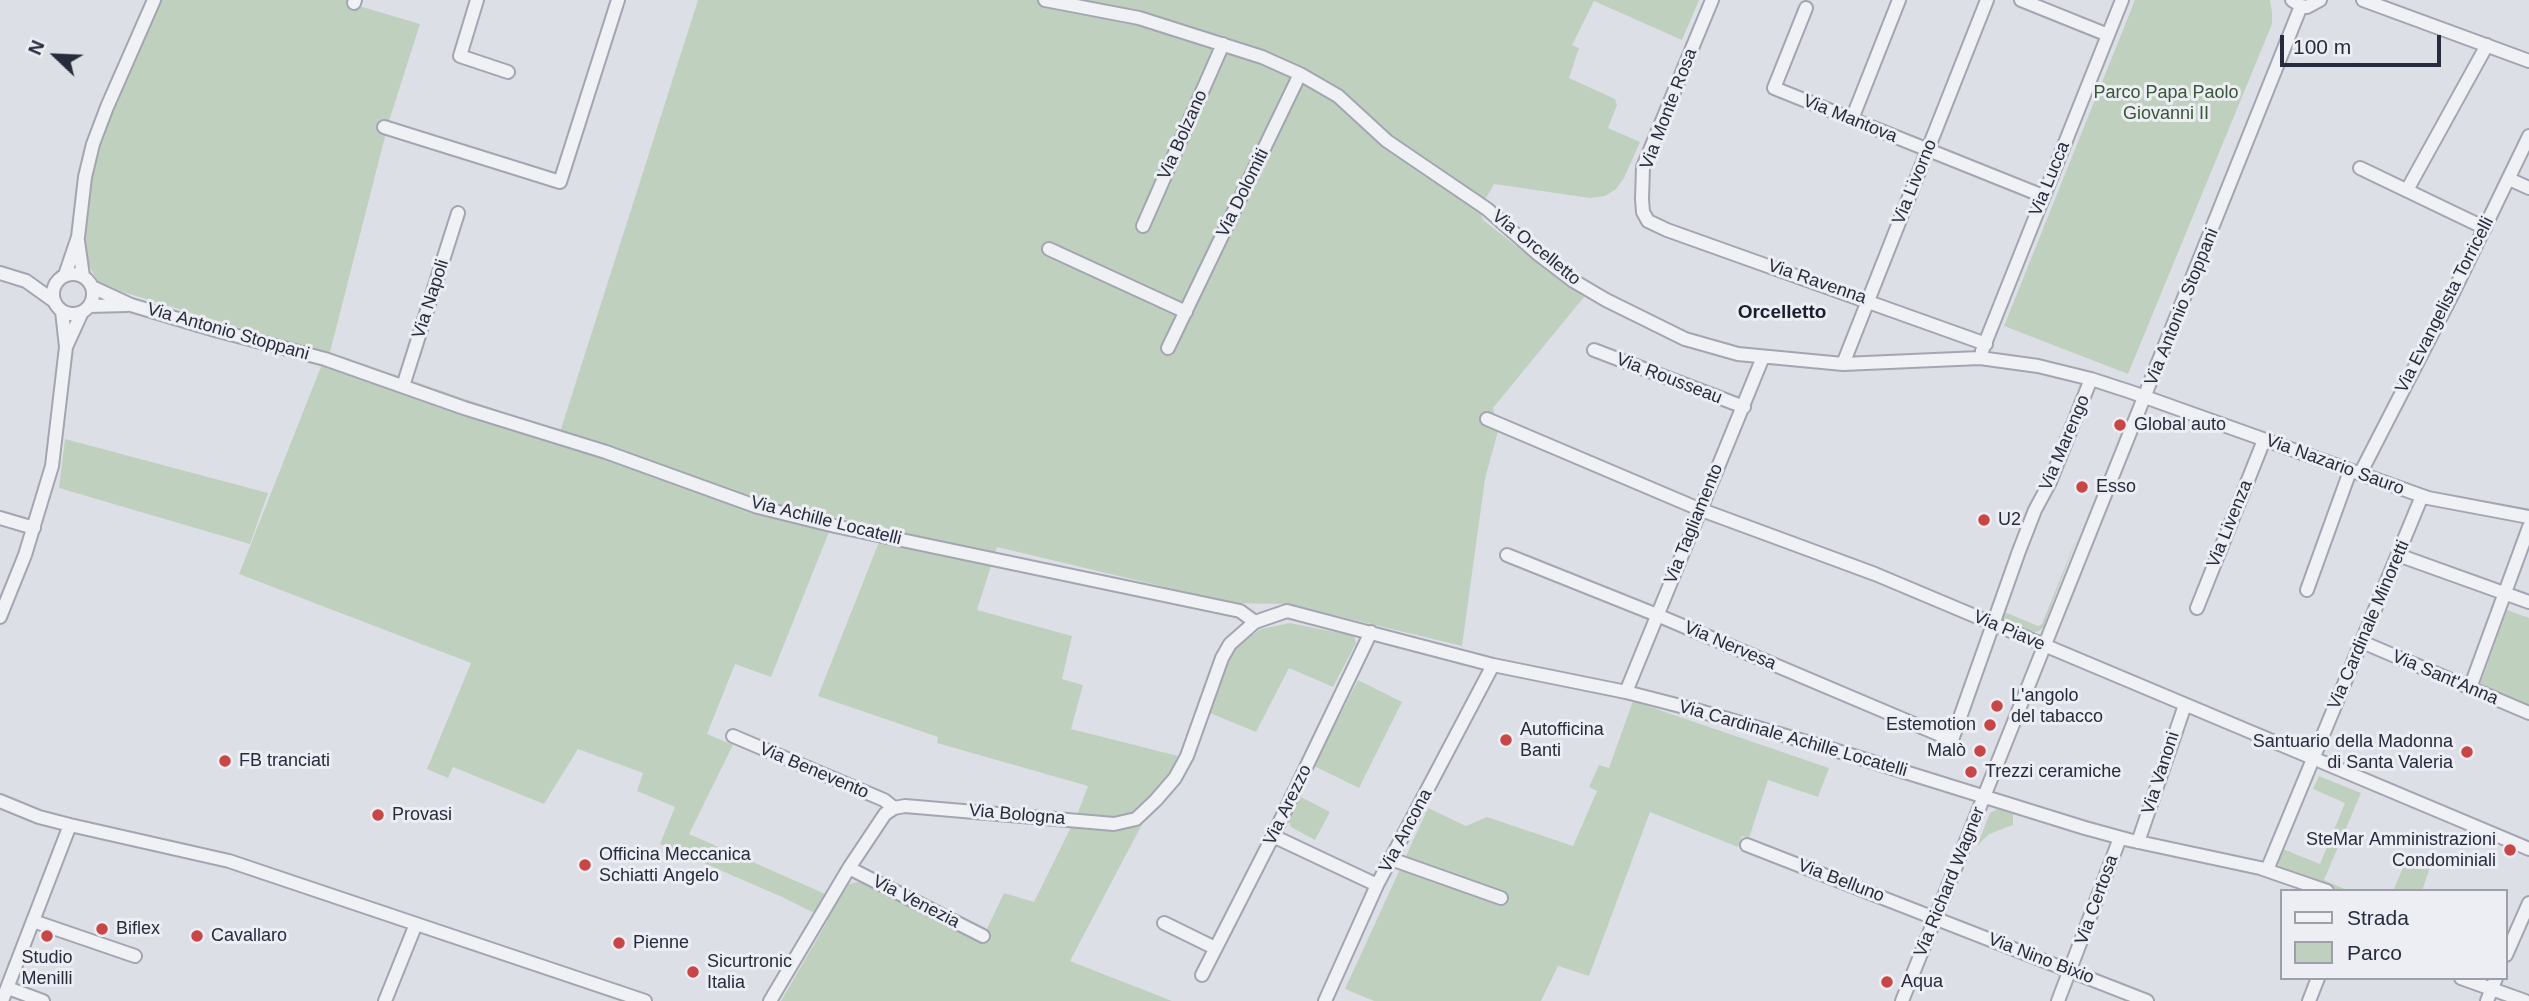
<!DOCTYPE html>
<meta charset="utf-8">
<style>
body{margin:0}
#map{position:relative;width:2529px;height:1001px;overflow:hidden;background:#dddfe6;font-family:Helvetica,sans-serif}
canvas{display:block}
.legend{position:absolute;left:2280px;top:889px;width:228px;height:91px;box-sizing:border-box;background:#eceef4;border:2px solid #9da0aa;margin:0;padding:9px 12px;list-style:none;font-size:21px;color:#272c3c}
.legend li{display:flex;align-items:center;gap:14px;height:35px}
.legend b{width:35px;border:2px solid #9da0aa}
.north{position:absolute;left:21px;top:21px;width:70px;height:70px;-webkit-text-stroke:5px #eceef4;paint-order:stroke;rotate:293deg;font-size:19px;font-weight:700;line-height:28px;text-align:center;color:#272c3c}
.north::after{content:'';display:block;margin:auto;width:24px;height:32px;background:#272c3c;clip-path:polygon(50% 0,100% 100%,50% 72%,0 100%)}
.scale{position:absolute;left:2280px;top:35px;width:161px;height:32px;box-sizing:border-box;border:4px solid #272c3c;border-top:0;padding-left:9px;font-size:21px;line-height:24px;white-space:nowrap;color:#272c3c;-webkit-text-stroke:5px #eceef4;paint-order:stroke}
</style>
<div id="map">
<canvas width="2529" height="1001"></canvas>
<ul class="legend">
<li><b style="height:9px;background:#f0f1f5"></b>Strada</li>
<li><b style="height:19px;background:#c0d0bf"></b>Parco</li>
</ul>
<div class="north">N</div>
<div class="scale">100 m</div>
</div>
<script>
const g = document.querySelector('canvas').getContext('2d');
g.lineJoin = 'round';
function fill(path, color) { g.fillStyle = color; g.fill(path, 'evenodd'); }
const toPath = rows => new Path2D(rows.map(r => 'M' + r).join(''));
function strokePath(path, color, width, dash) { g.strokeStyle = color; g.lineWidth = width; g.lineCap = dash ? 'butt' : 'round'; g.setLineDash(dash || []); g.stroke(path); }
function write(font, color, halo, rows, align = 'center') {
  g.font = font + ' Helvetica,sans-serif'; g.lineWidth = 6; g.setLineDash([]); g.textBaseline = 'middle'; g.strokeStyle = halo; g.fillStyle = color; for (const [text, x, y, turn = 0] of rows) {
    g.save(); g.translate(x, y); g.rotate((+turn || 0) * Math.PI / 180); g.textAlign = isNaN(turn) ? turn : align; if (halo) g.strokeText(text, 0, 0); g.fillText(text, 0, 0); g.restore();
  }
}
const green = toPath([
 [162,0,349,0,349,3,420,24,389,121,330,352,560,432,698,0,1699,0,1682,40,1594,1,1572,45,1579,48,1569,78,1615,99,1617,105,1608,128,1640,142,1624,178,1616,189,1605,196,1590,198,1494,184,1480,209,1483,220,1525,253,1528,252,1584,297,1493,408,1498,431,1485,479,1462,646,1288,604,1232,603,997,547,977,610,1072,636,1062,679,1083,685,1071,729,1178,756,1070,961,1172,1001,781,1001,828,920,782,897,660,844,675,807,637,791,643,773,578,749,544,804,453,767,448,778,427,769,471,663,239,574,326,354,100,285,88,264,85,237,92,164,113,109],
 [835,517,885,527,818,696,938,737,937,743,1088,786,1077,815,1034,902,1004,893,981,941,859,882,849,884,839,900,689,834,733,745,707,734,735,664,771,677],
 [2135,0,2270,0,2272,12,2272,24,2128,374,2004,326],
 [65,439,268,493,250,544,59,488],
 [2080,530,2043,628,2037,632,2027,631,2002,619,2002,615,2007,613,2038,626,2042,624],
 [2507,610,2529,618,2529,706,2480,685],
 [1290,623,1354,636,1356,643,1333,687,1289,668,1256,732,1210,713,1223,670,1236,646,1261,629],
 [1358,680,1402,702,1359,788,1314,766],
 [1633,701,1829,768,1818,797,1768,780,1749,838,1742,836,1738,847,1650,812,1589,976,1558,966,1541,1001,1374,1001,1345,989,1428,808,1466,826,1487,817,1573,846,1597,791,1589,787,1599,765,1609,768],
 [2319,776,2361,793,2324,880,2349,891,2339,891,2280,867,2277,862,2283,849,2320,864,2345,803,2313,789],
 [1299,796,1330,812,1315,840,1291,827,1288,819],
 [1997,809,2013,814,2013,825,1989,834,1977,846,1990,813],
 [2408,856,2431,864,2422,891,2393,891]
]);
const minor = toPath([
 [477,0,460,56,508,72],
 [1045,0,1139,18,1262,57,1300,74,1338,96,1387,141,1487,209,1538,254,1572,280,1606,300,1685,339,1738,354,1843,364,1980,358,2038,366,2091,379,2131,392,2428,498,2529,517],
 [1712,0,1643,167,1642,199,1643,212,1648,221,1667,230,1986,344],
 [2021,0,2108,35],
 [2292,0,2301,6,2307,7,2320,0],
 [2363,0,2529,61],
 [354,3,355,0],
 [1806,8,1774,88,2043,196],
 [1852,119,1899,0],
 [384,127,560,182,618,0],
 [2360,168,2485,228],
 [2509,179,2529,188],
 [2407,190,2487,45],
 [1143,226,1223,44],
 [78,241,83,276],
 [1049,249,1186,312],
 [0,273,26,281,54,301],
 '53 294a20 20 0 1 1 40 0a20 20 0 1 1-40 0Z',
 [65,275,78,237,85,177,93,144,107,107,154,0],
 [92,287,131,305,215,330,325,359,464,408,606,452,758,507,835,526,1240,611,1255,622],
 [89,306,127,305],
 [66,347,82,312],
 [1168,348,1300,74],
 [1594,350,1744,407],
 [1982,351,2122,0],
 [1843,364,1987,0],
 [403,386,458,213],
 [1487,419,1699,509,1875,574,2529,849],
 [2360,474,2454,291,2529,136],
 [0,518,34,528],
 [1507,555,1657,615,1952,740,2019,551,2035,510,2050,482,2091,379],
 [2398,555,2529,602],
 [2307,590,2350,471],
 [2197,608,2264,440],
 [0,617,25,555,52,466,66,347,62,311],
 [2362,642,2529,713],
 [2470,688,2529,527],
 [1626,692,1763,357],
 [733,736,884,800,894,808],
 [0,801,39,817,70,825,229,861,645,1001],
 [1273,836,1377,885],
 [2138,842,2185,705],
 [1747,845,2147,1001],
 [1391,859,1501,898],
 [849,868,983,936],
 [2267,870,2422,496],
 [33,921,135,956],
 [1164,923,1215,948],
 [2506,955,2529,903],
 [1202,975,1273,836,1371,632],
 [2461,978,2525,1001],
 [8,988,43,1001],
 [2,1001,70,825],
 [385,1001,416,924],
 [770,1001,849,868,885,814,894,808,905,806,1114,824,1136,819,1156,800,1175,778,1187,756,1222,658,1230,644,1255,622,1287,611,1493,665,1626,692,1696,710,1831,749,2085,828,2129,840,2260,868,2327,891],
 [1325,1001,1377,885,1493,665],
 [1902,1001,2301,6],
 [2058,1001,2120,838],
 [2309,1001,2318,978],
 [2487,1001,2496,978]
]);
const markers = [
 [2120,425,7,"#c84646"],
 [2082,487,7,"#c84646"],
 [1984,520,7,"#c84646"],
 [1997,706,7,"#c84646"],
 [1990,725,7,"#c84646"],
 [1506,740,7,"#c84646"],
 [1980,751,7,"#c84646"],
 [2467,752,7,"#c84646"],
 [225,761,7,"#c84646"],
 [1971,772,7,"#c84646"],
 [378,815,7,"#c84646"],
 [2510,850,7,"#c84646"],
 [585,865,7,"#c84646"],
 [102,929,7,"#c84646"],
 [47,936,7,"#c84646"],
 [197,936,7,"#c84646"],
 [619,943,7,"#c84646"],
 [693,972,7,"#c84646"],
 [1887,982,7,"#c84646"]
];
const parkNames = [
 ["Parco Papa Paolo",2166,93],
 ["Giovanni II",2166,114]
];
const streetNames = [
 ["Via Monte Rosa",1669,109,-69],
 ["Via Mantova",1850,119,22],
 ["Via Bolzano",1183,135,-66],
 ["Via Lucca",2050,179,-68],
 ["Via Livorno",1915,182,-68],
 ["Via Dolomiti",1243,193,-64],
 ["Via Orcelletto",1536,248,39],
 ["Via Ravenna",1817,282,19],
 ["Via Napoli",431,299,-72],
 ["Via Evangelista Torricelli",2445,305,-63],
 ["Via Antonio Stoppani",2182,307,-68],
 ["Via Antonio Stoppani",228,332,16],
 ["Via Rousseau",1669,379,21],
 ["Via Marengo",2065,443,-67],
 ["Via Nazario Sauro",2335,465,20],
 ["Via Achille Locatelli",826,521,14],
 ["Via Tagliamento",1694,524,-68],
 ["Via Livenza",2230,524,-68],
 ["Via Cardinale Minoretti",2369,625,-67],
 ["Via Piave",2009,631,23],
 ["Via Nervesa",1730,646,23],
 ["Via Sant'Anna",2445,678,23],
 ["Via Cardinale Achille Locatelli",1793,739,16],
 ["Via Benevento",814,771,23],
 ["Via Vanoni",2161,773,-72],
 ["Via Arezzo",1288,805,-64],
 ["Via Bologna",1017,815,5],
 ["Via Ancona",1406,831,-62],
 ["Via Belluno",1841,881,21],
 ["Via Richard Wagner",1950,882,-68],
 ["Via Certosa",2097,900,-70],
 ["Via Venezia",916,902,27],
 ["Via Nino Bixio",2041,959,21]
];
const poiNames = [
 ["Global auto",2134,425],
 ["Esso",2096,487],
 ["U2",1998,520],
 ["L'angolo",2011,696],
 ["del tabacco",2011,717],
 ["Estemotion",1976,725,"right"],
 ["Autofficina",1520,730],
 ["Banti",1520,751],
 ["Santuario della Madonna",2453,742,"right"],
 ["di Santa Valeria",2453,763,"right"],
 ["Malò",1966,751,"right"],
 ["FB tranciati",239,761],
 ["Trezzi ceramiche",1985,772],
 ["Provasi",392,815],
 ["SteMar Amministrazioni",2496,840,"right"],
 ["Condominiali",2496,861,"right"],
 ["Officina Meccanica",599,855],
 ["Schiatti Angelo",599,876],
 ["Biflex",116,929],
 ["Cavallaro",211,936],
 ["Pienne",633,943],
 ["Studio",47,958,"center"],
 ["Menilli",47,979,"center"],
 ["Sicurtronic",707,962],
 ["Italia",707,983],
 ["Aqua",1901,982]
];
const neighbourhoodNames = [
 ["Orcelletto",1782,313]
];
fill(green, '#c0d0bf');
strokePath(minor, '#a3a6b0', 16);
strokePath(minor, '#f0f1f5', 12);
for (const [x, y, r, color] of markers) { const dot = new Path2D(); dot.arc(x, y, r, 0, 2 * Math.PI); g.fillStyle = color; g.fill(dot); strokePath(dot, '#eceef4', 2.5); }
write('18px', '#375735', '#eceef4', parkNames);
write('18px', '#272c3c', '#eceef4', streetNames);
write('18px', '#272c3c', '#eceef4', poiNames, 'left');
write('bold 19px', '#1a1d2d', '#eceef4', neighbourhoodNames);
</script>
